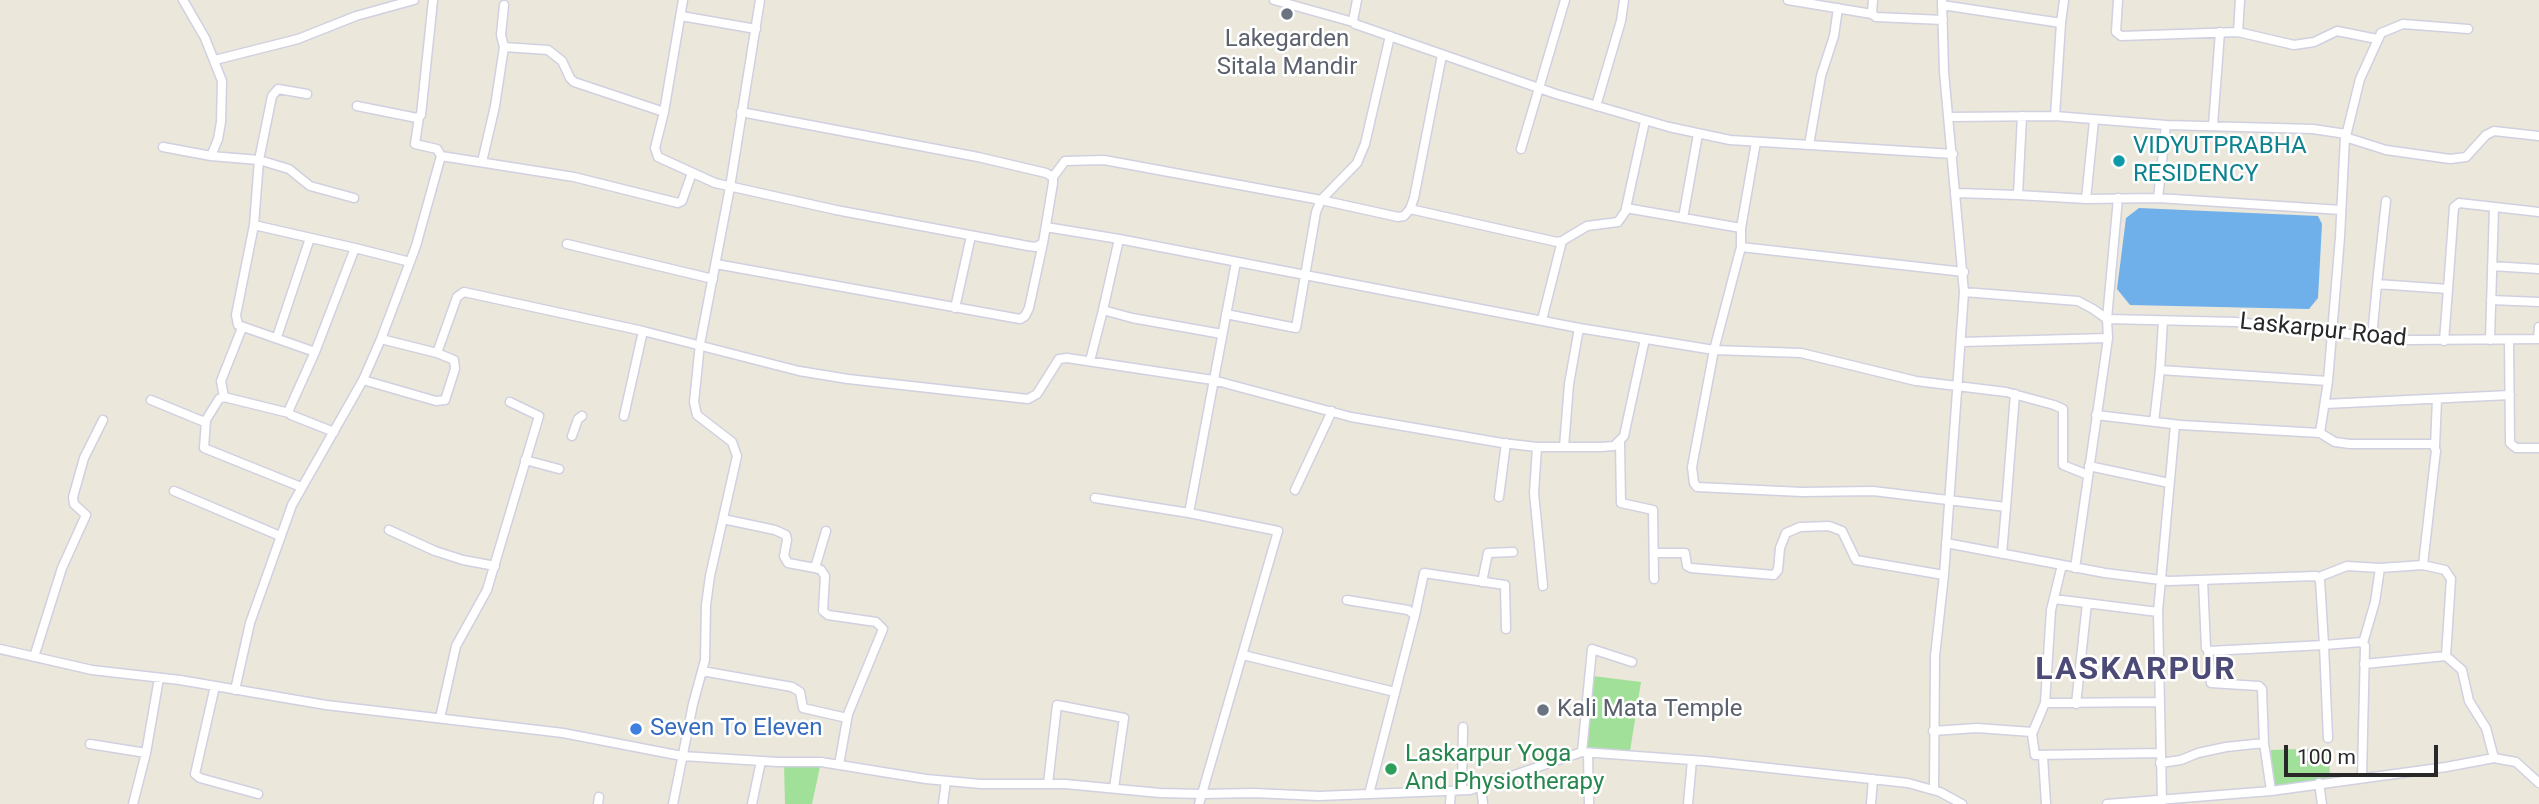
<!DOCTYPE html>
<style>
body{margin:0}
#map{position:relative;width:2539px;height:804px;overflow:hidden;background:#ebe7da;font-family:Roboto,sans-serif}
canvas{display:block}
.scale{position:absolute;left:2284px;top:745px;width:154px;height:32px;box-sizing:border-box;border:4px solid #282828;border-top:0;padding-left:9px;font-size:21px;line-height:24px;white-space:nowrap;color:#282828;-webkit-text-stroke:5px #fff;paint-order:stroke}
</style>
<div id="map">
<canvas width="2539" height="804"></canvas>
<div class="scale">100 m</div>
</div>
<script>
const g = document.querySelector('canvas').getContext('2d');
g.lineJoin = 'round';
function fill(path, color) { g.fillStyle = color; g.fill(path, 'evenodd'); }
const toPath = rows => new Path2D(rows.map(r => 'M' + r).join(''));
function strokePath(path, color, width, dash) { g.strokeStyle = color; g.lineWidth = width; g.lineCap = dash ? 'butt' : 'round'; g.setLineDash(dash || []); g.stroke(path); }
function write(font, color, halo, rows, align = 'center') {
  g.font = font + ' Roboto,sans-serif'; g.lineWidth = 5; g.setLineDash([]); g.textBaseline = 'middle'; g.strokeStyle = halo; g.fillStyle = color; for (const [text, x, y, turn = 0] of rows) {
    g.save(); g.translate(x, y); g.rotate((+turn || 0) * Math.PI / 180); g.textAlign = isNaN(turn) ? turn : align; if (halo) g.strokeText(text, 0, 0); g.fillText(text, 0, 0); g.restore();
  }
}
const green = toPath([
 [1593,676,1641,682,1630,751,1587,747],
 [2329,748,2330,779,2272,787,2271,750],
 [821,762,812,804,785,804,784,763]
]);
const water = toPath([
 [2139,208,2318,216,2322,224,2318,298,2309,309,2130,305,2117,289,2126,218]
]);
const street = toPath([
 [183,0,205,38,222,81,221,122,218,139,211,156],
 [683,0,664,112,655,148,658,157,715,183,836,210,1028,246,1036,247,1043,243,1053,183,1053,177,1046,173,978,157,741,112],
 [1274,0,1353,22],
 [1357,0,1353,21,1355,24,1556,94,1669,127,1730,140,1953,154],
 [1788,0,1872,14],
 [1873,0,1872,14,1876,17,1943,20],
 [2118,0,2116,32,2121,36,2238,32,2294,45,2314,42,2337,31,2377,39],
 [1942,5,2061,23,2055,116],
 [681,16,756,29],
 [2061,23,2064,0],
 [2238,32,2240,0],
 [504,47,548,50,562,61,570,78,574,82,664,112],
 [215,60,298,39,356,16,414,0],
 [357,106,417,118,421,115,433,0],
 [1596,106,1621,21,1624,0],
 [2022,116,2018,195,2086,199,2158,198,2166,125],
 [1949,117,2055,116,2166,125,2313,129,2346,134],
 [1645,121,1626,208,1741,228],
 [2213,125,2220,32],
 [2346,136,2360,79,2381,33,2403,24,2468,29],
 [1756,142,1741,228,1741,247,1964,272],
 [1809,145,1821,76,1834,36,1838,8],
 [163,147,211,156,259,160,289,169,310,186,354,198],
 [1521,149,1565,0],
 [441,156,574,177,678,203,682,201,692,173],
 [482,162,495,106,504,47,501,35,504,5],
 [1053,177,1065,161,1104,160,1321,200,1398,217,1404,216,1410,209,1414,198,1442,55],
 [1957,193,2018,195],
 [2118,198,2107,319,2236,322,2408,340,2539,339],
 [2158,198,2341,210],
 [2086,199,2094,121],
 [2386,201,2377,284,2448,289,2454,207,2459,203,2539,212],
 [1410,209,1557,242,1562,241,1587,226,1618,222,1627,209],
 [1683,218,1698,134],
 [254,225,259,160,272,96,278,89,307,94],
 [1046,227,1119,239,1579,328,1714,350,1801,353,1916,381,2006,392,2054,405,2063,409,2063,465,2088,475],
 [1119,239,1103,310,1132,318,1222,334],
 [567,244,713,279],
 [1741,247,1714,350,1692,467,1694,483,1697,487,1802,492,1873,491,2006,507,2015,394],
 [355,248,315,352,238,325,236,315,254,225,355,248,410,262],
 [716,264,1020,319,1025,316,1029,308,1043,243],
 [2492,266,2539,269],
 [1964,292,2078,301,2093,309,2107,319,2108,338,2075,568],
 [2491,300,2539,302],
 [955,308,971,236],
 [1226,314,1296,328,1316,212,1321,200,1357,163,1365,144,1390,36],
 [1542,320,1562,241],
 [2163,321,2160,370,2328,381],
 [277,337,310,238],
 [2372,337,2377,284],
 [2538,339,2539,327],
 [2490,340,2494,207],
 [2509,340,2510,443,2516,448,2539,448],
 [2444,341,2448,289],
 [1961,342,2108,338],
 [315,352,288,412,291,415,334,432],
 [437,353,457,297,464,292,643,331,799,371,848,379,1028,399,1037,394,1059,359,1067,358,1213,380,1351,417,1502,443,1537,447,1601,447,1614,446,1624,436,1645,339],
 [1090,361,1103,310],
 [363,380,436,401,445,400,455,369,454,360,437,353,381,339],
 [224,397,221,381,242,328],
 [151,400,202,421,206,420,219,399,224,397,289,413],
 [2325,404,2510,395],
 [2096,415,2181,425,2320,433,2328,381,2340,237,2345,137,2386,150,2450,159,2466,157,2486,135,2494,131,2539,136],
 [624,416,643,331],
 [206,420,204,448,301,487],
 [2154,422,2160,370],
 [2320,433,2335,442,2350,444,2433,444,2436,451,2435,459,2423,565],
 [572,436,578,419,582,416],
 [1620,443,1621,503,1653,510,1654,579],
 [1537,447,1534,493,1543,586],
 [1564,447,1569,384,1579,328],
 [2435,447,2437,399],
 [525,460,559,469],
 [2089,466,2169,483],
 [1295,490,1332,411],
 [174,491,280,536],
 [1499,497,1506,443],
 [1095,498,1189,513],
 [723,519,775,530,786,535,787,540,784,556,788,563,815,568,826,531],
 [389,530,435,551,463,560,495,566],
 [1946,543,2105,573,2169,581,2316,576,2320,580,2324,645,2209,651,2206,648,2203,580],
 [1654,553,1685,553,1687,566,1691,568,1774,575,1778,570,1780,548,1786,533,1800,527,1829,526,1842,531,1856,560,1944,575],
 [2002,554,2006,507],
 [2062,565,2051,610,2045,703,2032,734,2035,755,2160,753],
 [815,568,821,570,825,576,823,611,828,615,876,622,883,629,848,714,839,765],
 [2319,577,2347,566,2380,568],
 [1482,582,1488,553,1513,552],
 [2054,599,2158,612],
 [1347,600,1408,610,1415,615,1369,794],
 [1415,615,1424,573,1505,585,1506,629],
 [2363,643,2375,602,2380,568,2423,565,2445,570,2451,579,2446,656,2462,670,2469,701,2486,728,2494,758],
 [0,649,92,670,180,680,326,705,563,733,682,756,778,762,821,762,926,779,981,784,1065,784,1160,793,1202,794,1254,793,1319,796,1470,790,1582,752,1705,761,1908,783,1940,792,1962,804],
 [2208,650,2211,683,2259,686,2262,689,2264,743,2271,791],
 [1243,655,1395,692],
 [34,657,62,568,86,515,74,504,73,497,84,458,103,420],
 [2364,664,2446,656],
 [702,671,792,687,800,692,803,708,847,718],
 [215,686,195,774,200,778,258,794],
 [235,690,250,623,292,505,363,380,381,339,416,246,441,156,437,149,415,144,419,117],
 [2045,703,2160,702],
 [2076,704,2087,603],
 [440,718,456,646,487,590,539,416,510,402],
 [1933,731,1977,728,2032,732],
 [2328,738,2324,645,2362,642,2365,646,2362,777],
 [90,744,146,753],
 [1582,752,1592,649,1632,662],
 [1588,753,1589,804],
 [2043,757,2046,804],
 [2160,763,2181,760,2198,753,2226,747,2264,743],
 [2319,783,2322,804],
 [1048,784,1057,705,1124,718,1114,788],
 [1481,787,1483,804],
 [1934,789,1935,656,1944,575,1964,292,1944,72,1942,0],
 [1462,790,1463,727],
 [2162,801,2158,612,2175,425],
 [133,804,146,753,159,678],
 [598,804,599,797],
 [673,804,693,704,705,660,706,605,710,576,737,456,732,442,697,415,694,402,700,344,730,187,760,0],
 [752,804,761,761],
 [943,804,946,781],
 [1199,804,1278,531,1189,513,1236,262],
 [1450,804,1451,791],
 [1688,804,1692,760],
 [1871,804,1873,779],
 [2107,804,2271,791,2446,767,2494,758,2516,762,2539,783]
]);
const markers = [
 [1287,14,7,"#6b7280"],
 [2119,161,7,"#0f9aa8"],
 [1543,710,7,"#6b7280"],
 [636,729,7,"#3f7fe0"],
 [1391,769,7,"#2e9e5b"]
];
const worshipNames = [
 ["Lakegarden",1287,40],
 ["Sitala Mandir",1287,68],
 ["Kali Mata Temple",1557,710,"left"]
];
const cultureNames = [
 ["VIDYUTPRABHA",2133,147],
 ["RESIDENCY",2133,175]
];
const streetNames = [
 ["Laskarpur Road",2323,331,6]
];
const shopNames = [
 ["Seven To Eleven",650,729]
];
const leisureNames = [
 ["Laskarpur Yoga",1405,755],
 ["And Physiotherapy",1405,783]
];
const districtNames = [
 ["LASKARPUR",2136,671]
];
fill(green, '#a1e098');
fill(water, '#6fb0eb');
strokePath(street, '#d0d0e1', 11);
strokePath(street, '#fff', 8);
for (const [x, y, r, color] of markers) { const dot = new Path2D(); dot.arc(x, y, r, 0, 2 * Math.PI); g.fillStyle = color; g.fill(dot); strokePath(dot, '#fff', 2.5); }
write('24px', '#5b616d', '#fff', worshipNames);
write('24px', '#0d838f', '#fff', cultureNames, 'left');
write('24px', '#282828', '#fff', streetNames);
write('24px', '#366cbe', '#fff', shopNames, 'left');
write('24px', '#27864d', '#fff', leisureNames, 'left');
g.letterSpacing = '2px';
write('bold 32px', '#4c4a77', '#fff', districtNames);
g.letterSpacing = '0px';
</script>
